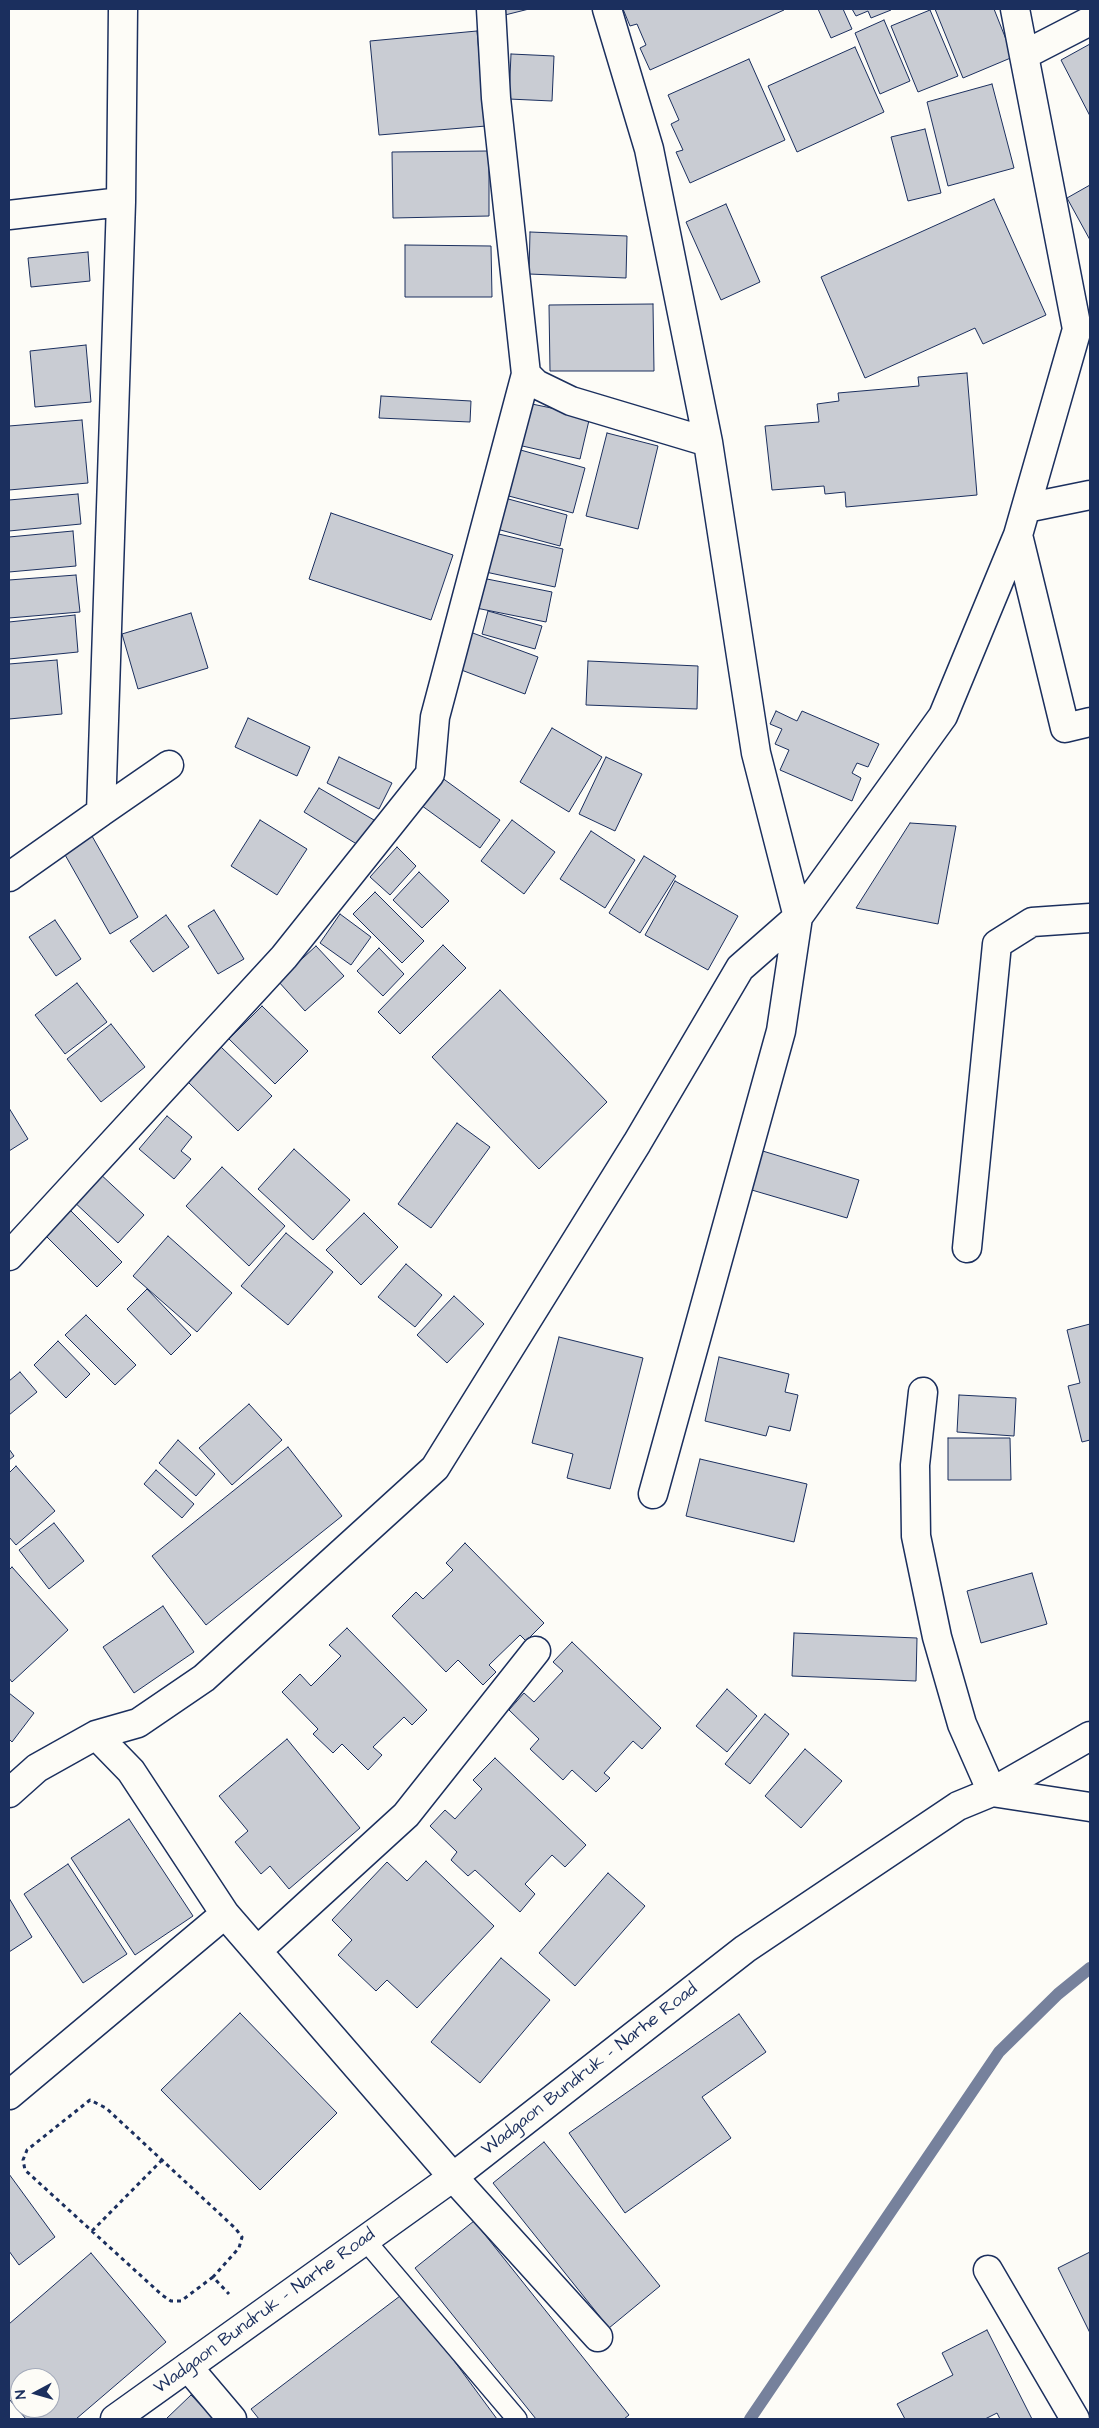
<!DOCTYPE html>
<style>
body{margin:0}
#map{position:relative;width:1099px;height:2428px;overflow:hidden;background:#fdfcf7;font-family:"Architects Daughter",sans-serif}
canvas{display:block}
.frame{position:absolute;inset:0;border:10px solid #1b2f5e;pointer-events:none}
.north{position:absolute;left:10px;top:2368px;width:50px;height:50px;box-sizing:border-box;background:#fdfcf7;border:1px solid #a3aaba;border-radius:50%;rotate:264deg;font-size:14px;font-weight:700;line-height:20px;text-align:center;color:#1b2f5e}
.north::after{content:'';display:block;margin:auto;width:18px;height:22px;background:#1b2f5e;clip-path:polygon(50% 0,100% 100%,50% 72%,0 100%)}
</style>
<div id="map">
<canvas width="1099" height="2428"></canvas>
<div class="frame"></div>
<div class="north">N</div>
</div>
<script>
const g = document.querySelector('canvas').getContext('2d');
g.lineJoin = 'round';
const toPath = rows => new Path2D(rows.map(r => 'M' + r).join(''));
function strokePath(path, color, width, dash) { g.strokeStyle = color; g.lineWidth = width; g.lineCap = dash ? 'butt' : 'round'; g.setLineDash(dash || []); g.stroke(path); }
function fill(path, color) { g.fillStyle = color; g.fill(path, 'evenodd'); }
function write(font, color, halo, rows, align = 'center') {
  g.font = font + ' "Architects Daughter",sans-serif'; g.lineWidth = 4; g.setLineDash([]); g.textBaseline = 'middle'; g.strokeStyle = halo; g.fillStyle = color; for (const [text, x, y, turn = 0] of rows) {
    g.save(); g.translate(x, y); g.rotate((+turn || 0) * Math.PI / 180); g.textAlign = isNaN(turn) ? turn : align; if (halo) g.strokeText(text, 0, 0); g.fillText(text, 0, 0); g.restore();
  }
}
const stream = toPath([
 [750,2419,999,2052,1058,1994,1090,1968]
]);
const building = toPath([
 [499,9,529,9,501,16,499,9],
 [623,9,783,9,784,10,650,70,640,48,646,45,637,24,630,26,623,9],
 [818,9,843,9,852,29,831,38,818,9],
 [852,9,890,9,891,10,871,18,868,11,856,16,852,9],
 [935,9,994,9,1013,57,963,78,935,9],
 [930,10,958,76,918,92,891,26,930,10],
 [884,20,910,81,880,94,855,33,884,20],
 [477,31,486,126,379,135,370,41,477,31],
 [1090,44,1090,116,1061,60,1090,44],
 [855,47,884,112,797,152,768,86,855,47],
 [511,54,554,56,552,101,509,99,511,54],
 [749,59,785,140,690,183,676,152,683,150,671,124,679,120,668,95,749,59],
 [992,84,1014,168,948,186,927,102,992,84],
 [925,129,941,193,908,201,891,137,925,129],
 [489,151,489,216,393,218,392,152,489,151],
 [1090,185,1090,240,1067,198,1090,185],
 [994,199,1046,315,983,344,975,328,865,378,821,277,994,199],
 [726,204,760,282,721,300,686,222,726,204],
 [530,232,627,236,626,278,529,274,530,232],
 [405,245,491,246,492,297,405,297,405,245],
 [88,252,90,281,31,287,28,258,88,252],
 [653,304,654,371,550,371,549,305,653,304],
 [86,345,91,402,35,407,30,351,86,345],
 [967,373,977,495,846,507,845,492,825,494,824,486,772,490,765,426,819,422,817,404,839,401,838,393,919,386,918,377,967,373],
 [381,396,471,401,470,422,379,418,381,396],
 [527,403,590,416,580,459,518,445,527,403],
 [82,420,88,483,9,490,9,426,82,420],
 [607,433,658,446,638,529,586,516,607,433],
 [517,449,585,468,573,513,505,495,517,449],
 [78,494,81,524,9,531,9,500,78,494],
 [501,497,567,515,560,546,493,528,501,497],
 [331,513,453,555,431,620,309,579,331,513],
 [73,531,76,566,9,572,9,537,73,531],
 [490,532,563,549,555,587,481,571,490,532],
 [76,575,80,612,9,618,9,580,76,575],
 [482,578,552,592,546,622,476,608,482,578],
 [488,611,542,626,535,649,482,634,488,611],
 [191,613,208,668,138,689,122,634,191,613],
 [75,615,78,652,9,659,9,622,75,615],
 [470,632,538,657,525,694,456,668,470,632],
 [57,660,62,714,9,719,9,664,57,660],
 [588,661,698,666,697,709,586,705,588,661],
 [776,711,797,721,802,711,879,744,868,767,857,763,852,773,861,778,852,801,780,770,789,750,775,744,782,729,770,724,776,711],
 [248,718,310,747,297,776,235,747,248,718],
 [552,728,602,757,569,812,520,782,552,728],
 [339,757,392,783,379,809,327,783,339,757],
 [606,757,642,774,615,831,579,814,606,757],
 [434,772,500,820,480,848,414,800,434,772],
 [319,788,374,820,360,846,304,812,319,788],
 [260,820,307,849,277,895,231,866,260,820],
 [512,820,555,852,524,894,481,861,512,820],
 [910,823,956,826,938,924,856,908,910,823],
 [88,829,138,917,110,934,60,846,88,829],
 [591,831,635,860,605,908,560,879,591,831],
 [397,847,416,866,390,895,370,877,397,847],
 [644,856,676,876,640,933,609,913,644,856],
 [419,872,449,901,422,928,393,900,419,872],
 [675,881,738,916,708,970,645,935,675,881],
 [375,892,424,941,402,963,353,914,375,892],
 [214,910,244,959,218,974,188,926,214,910],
 [340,914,371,937,351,965,320,943,340,914],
 [166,915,189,947,153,972,130,941,166,915],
 [55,920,81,959,56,976,29,937,55,920],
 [443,945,466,968,400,1034,378,1012,443,945],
 [316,946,344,976,305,1011,278,981,316,946],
 [379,948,404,974,383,996,357,971,379,948],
 [77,983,107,1022,65,1054,35,1015,77,983],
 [500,990,607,1102,539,1169,432,1057,500,990],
 [262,1006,308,1051,275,1084,229,1039,262,1006],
 [111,1024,145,1067,101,1102,67,1059,111,1024],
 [221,1047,272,1096,238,1131,188,1082,221,1047],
 [9,1108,28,1139,9,1151,9,1108],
 [167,1116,192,1137,181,1151,191,1159,174,1179,139,1149,167,1116],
 [457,1123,490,1147,431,1228,398,1204,457,1123],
 [294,1149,350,1200,313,1240,258,1189,294,1149],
 [756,1149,859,1180,847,1218,745,1188,756,1149],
 [222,1167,285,1226,249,1266,186,1206,222,1167],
 [97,1171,144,1215,118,1243,71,1199,97,1171],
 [66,1206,122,1262,97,1287,41,1231,66,1206],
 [364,1213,398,1247,361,1285,326,1250,364,1213],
 [286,1233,333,1272,288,1325,241,1286,286,1233],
 [168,1236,232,1293,197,1332,133,1276,168,1236],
 [406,1264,442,1295,415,1327,378,1297,406,1264],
 [147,1289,191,1335,171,1355,127,1309,147,1289],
 [454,1296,484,1324,447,1363,417,1335,454,1296],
 [86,1315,136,1365,115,1385,65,1335,86,1315],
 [1090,1324,1090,1440,1082,1442,1068,1386,1080,1383,1067,1330,1090,1324],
 [559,1337,643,1358,610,1489,567,1478,573,1454,532,1443,559,1337],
 [58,1341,90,1374,66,1398,34,1365,58,1341],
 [719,1357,789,1374,785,1392,798,1395,790,1431,769,1426,766,1436,705,1421,719,1357],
 [20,1372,37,1392,9,1415,9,1381,20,1372],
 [959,1395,1016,1398,1014,1436,957,1432,959,1395],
 [249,1404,282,1440,232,1485,199,1448,249,1404],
 [948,1438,1010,1438,1011,1480,948,1480,948,1438],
 [178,1440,215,1474,196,1496,159,1463,178,1440],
 [288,1447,342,1516,206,1625,152,1556,288,1447],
 [9,1449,14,1456,9,1460,9,1449],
 [700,1459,807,1484,794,1542,686,1516,700,1459],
 [16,1466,55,1511,16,1545,9,1537,9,1473,16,1466],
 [156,1470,194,1504,182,1518,144,1484,156,1470],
 [54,1523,84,1561,49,1589,19,1550,54,1523],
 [465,1543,544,1623,526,1641,520,1635,489,1665,496,1672,483,1685,458,1660,446,1672,392,1616,416,1592,423,1599,453,1570,446,1563,465,1543],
 [12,1567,68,1630,12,1682,9,1678,9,1570,12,1567],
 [1032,1573,1047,1624,981,1643,967,1591,1032,1573],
 [163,1606,194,1652,134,1693,103,1647,163,1606],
 [347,1628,427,1710,412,1725,404,1717,373,1747,382,1755,368,1770,342,1744,333,1753,313,1734,318,1729,282,1692,300,1674,311,1686,341,1656,329,1645,347,1628],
 [794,1633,917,1638,916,1681,792,1676,794,1633],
 [572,1642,661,1728,642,1749,633,1741,604,1773,610,1778,596,1792,572,1770,563,1780,530,1749,539,1739,509,1710,524,1693,534,1702,563,1671,553,1662,572,1642],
 [727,1689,757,1716,727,1752,696,1726,727,1689],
 [9,1693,34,1713,12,1742,9,1739,9,1693],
 [765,1714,789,1734,750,1784,725,1764,765,1714],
 [287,1739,360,1828,289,1889,270,1866,261,1874,235,1842,248,1831,219,1796,287,1739],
 [805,1749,842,1781,801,1828,765,1796,805,1749],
 [495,1758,586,1845,565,1867,552,1855,525,1884,535,1894,520,1912,475,1870,468,1876,451,1860,457,1852,430,1826,445,1810,455,1819,482,1789,473,1780,495,1758],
 [129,1819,193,1916,135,1955,71,1858,129,1819],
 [426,1861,494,1926,417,2008,387,1980,376,1991,338,1955,352,1940,332,1920,387,1862,407,1881,426,1861],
 [68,1864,127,1954,83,1983,24,1894,68,1864],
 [608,1873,645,1906,575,1986,539,1953,608,1873],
 [9,1898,32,1937,9,1952,9,1898],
 [501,1958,550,2000,480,2083,431,2042,501,1958],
 [240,2013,337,2113,260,2190,161,2090,240,2013],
 [739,2014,766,2052,702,2097,731,2138,625,2213,569,2133,739,2014],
 [544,2142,660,2286,609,2328,493,2183,544,2142],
 [9,2174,55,2237,19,2265,9,2251,9,2174],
 [474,2221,629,2415,624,2419,536,2419,415,2268,474,2221],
 [1090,2252,1090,2333,1058,2268,1090,2252],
 [91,2253,166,2342,76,2419,26,2419,9,2399,9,2324,91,2253],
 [20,2378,50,2378,50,2408,20,2408,20,2378],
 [404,2293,497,2419,259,2419,251,2409,404,2293],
 [987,2330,1032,2419,1000,2419,997,2413,985,2419,905,2419,897,2404,953,2375,942,2353,987,2330],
 [191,2395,214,2419,166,2419,191,2395]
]);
const path = toPath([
 [92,2231,162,2160],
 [213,2277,181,2301,171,2301,162,2295,25,2170,23,2160,27,2150,90,2100,106,2108,235,2228,242,2237,239,2248,213,2277,229,2294]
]);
const lane = toPath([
 [365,2240,517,2419]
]);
const street = toPath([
 [491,9,496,98,526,374,536,384,571,401,708,442],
 [1024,55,1090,21],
 [9,215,121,202],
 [1026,508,1090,495],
 [1018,535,1065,728,1090,722],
 [101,812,169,765],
 [9,877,101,812,121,202,123,9],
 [967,1248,997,944,1032,922,1090,918],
 [9,1256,284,957,430,774,435,717,526,374],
 [923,1392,915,1465,916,1536,937,1637,962,1724,992,1792,1090,1736],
 [653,1494,781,1031,798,917,943,716,1018,535,1077,329,1015,9],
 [96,1735,131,1771,225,1914,453,2177,598,2337],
 [9,1793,37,1768,96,1735,138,1723,204,1678,435,1468,637,1143,740,968,798,917,756,753,708,442,649,149,607,9],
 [257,1951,406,1815,536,1651],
 [9,2095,225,1914],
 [988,2270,1075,2419],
 [188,2367,232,2419]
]);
const secondary = toPath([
 [115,2419,453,2177,745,1949,958,1806,992,1792,1090,1807]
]);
const streetNames = [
 ["Wadgaon Bundruk - Narhe Road",590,2070,-38],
 ["Wadgaon Bundruk - Narhe Road",265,2312,-36]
];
strokePath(stream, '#76819c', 12);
fill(building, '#c9ccd3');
strokePath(building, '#1b2f5e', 1);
strokePath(lane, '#1b2f5e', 22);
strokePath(street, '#1b2f5e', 31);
strokePath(secondary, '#1b2f5e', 31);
strokePath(path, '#1b2f5e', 3, [4, 4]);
strokePath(lane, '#fdfcf7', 19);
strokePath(street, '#fdfcf7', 28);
strokePath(secondary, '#fdfcf7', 28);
write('18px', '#1b2f5e', '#fdfcf7', streetNames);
</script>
